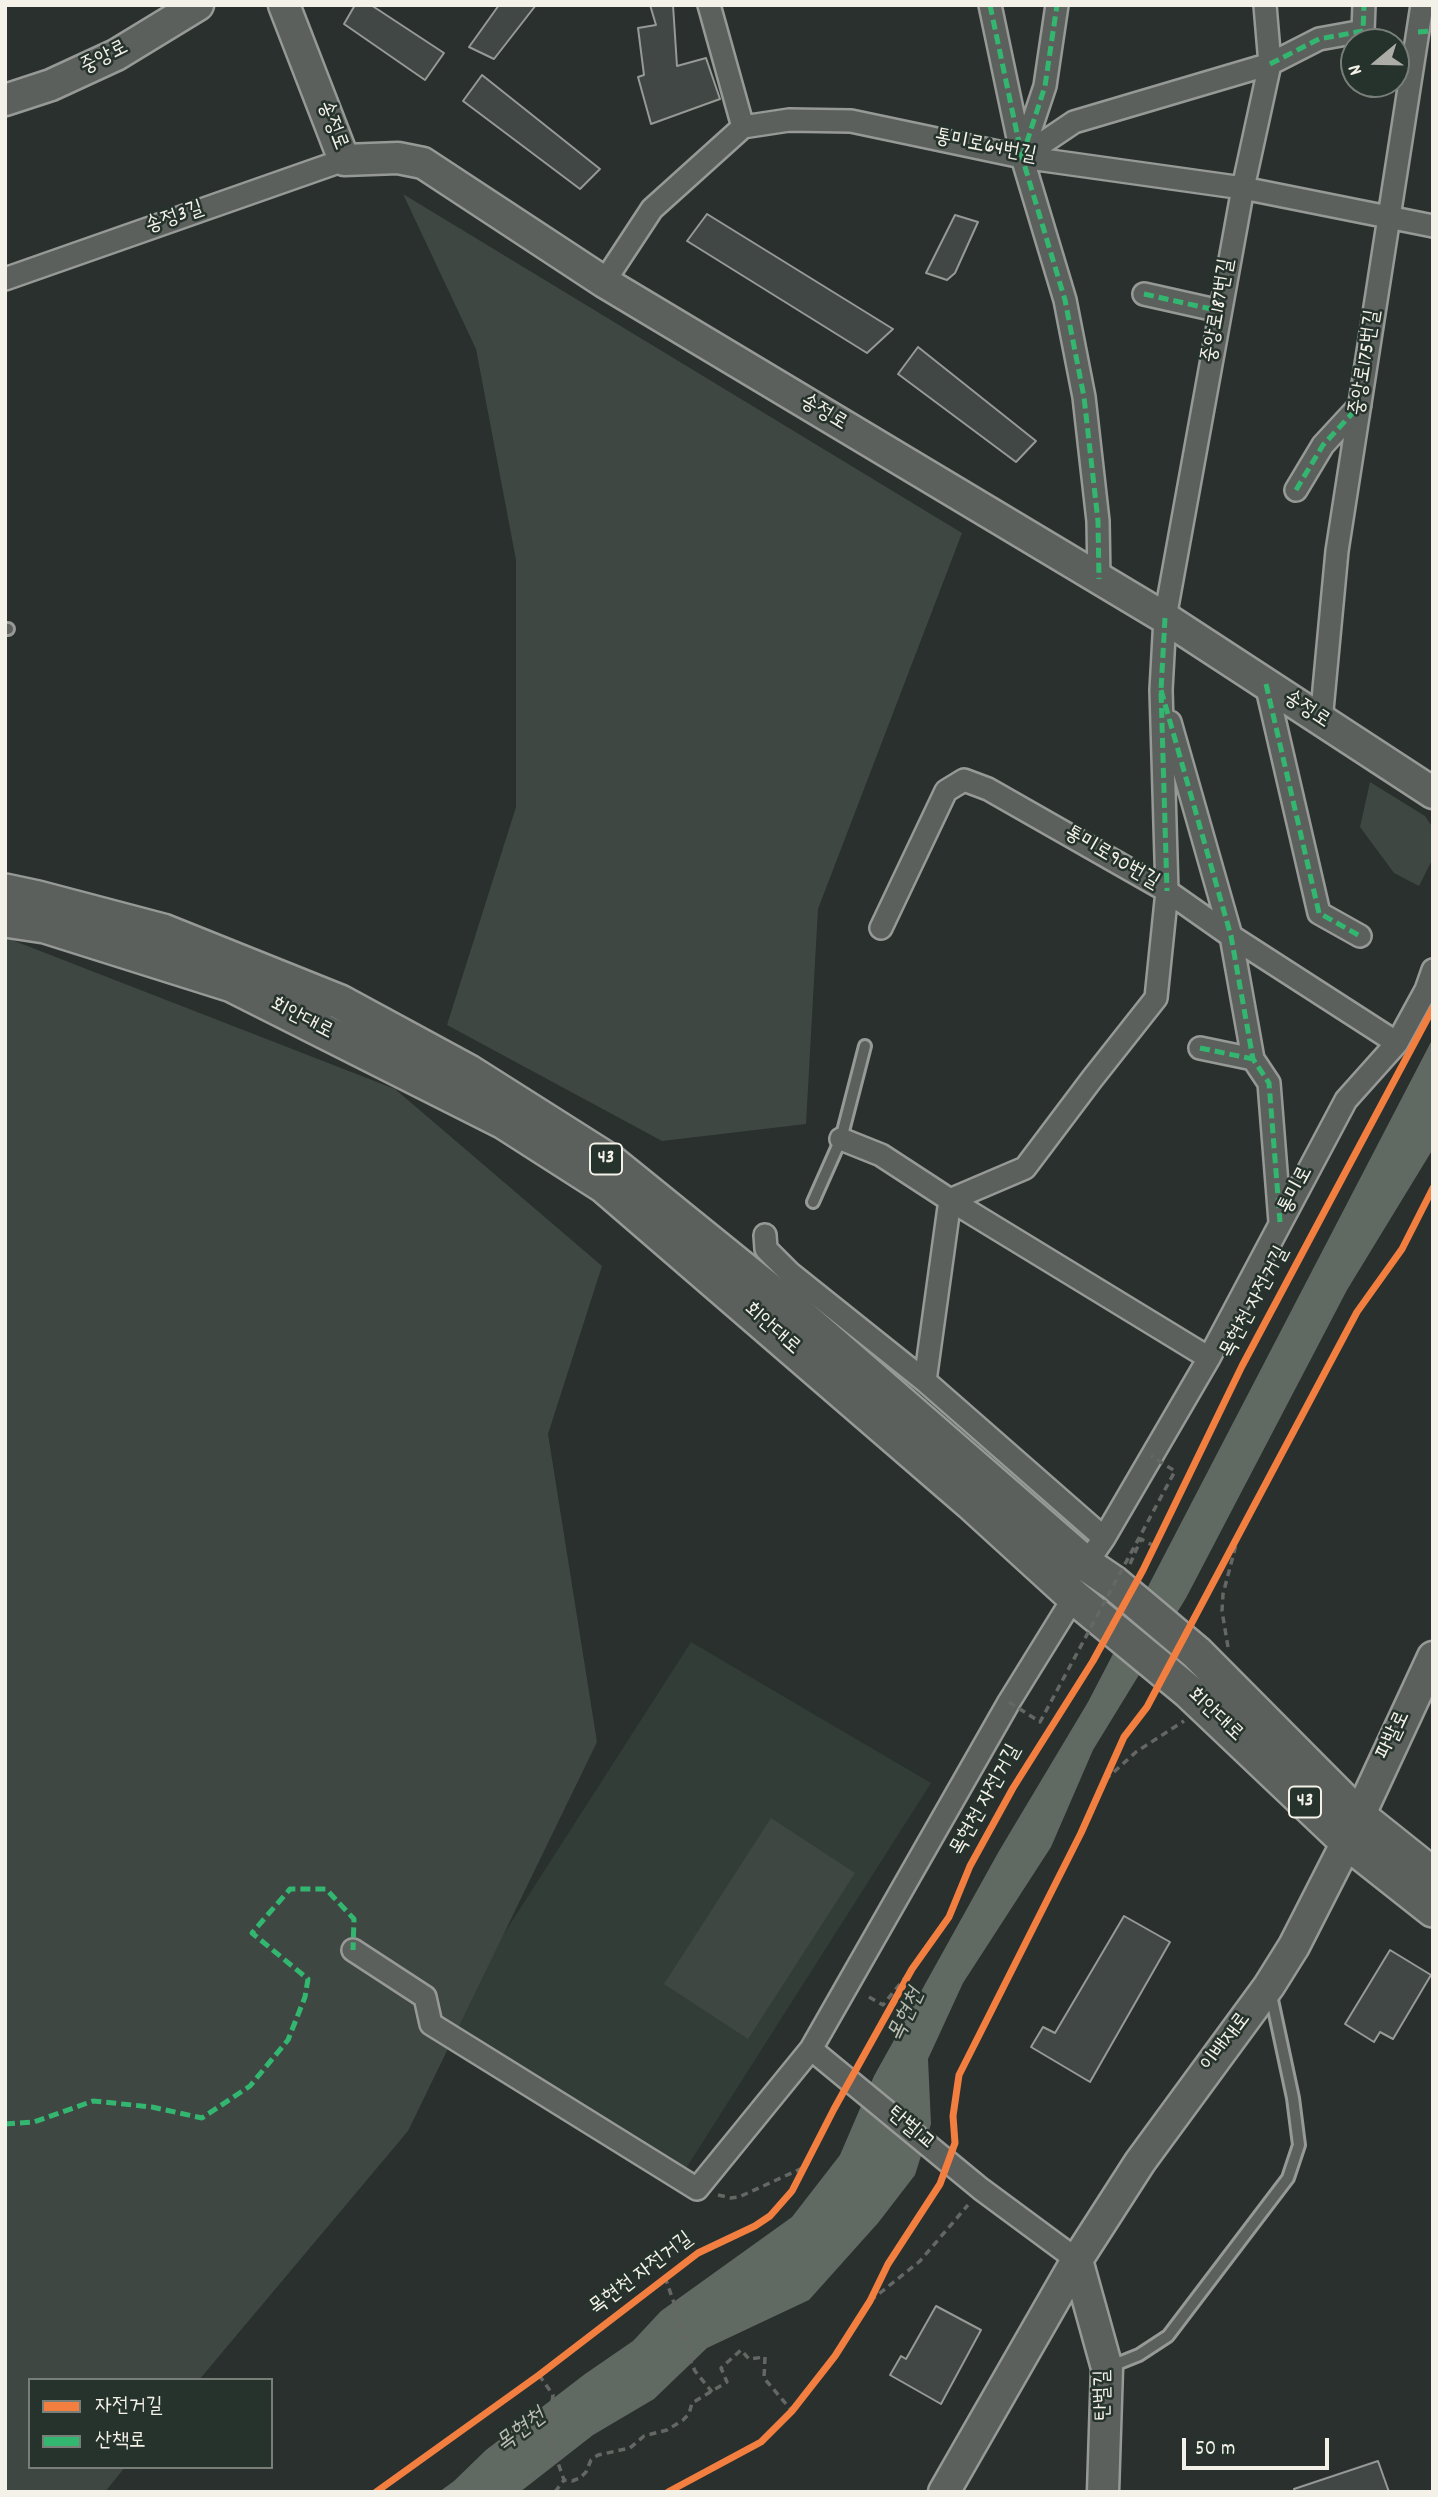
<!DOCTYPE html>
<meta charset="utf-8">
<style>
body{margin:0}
#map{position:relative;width:1438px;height:2497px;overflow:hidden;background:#29302d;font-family:Dekko,"Poor Story",sans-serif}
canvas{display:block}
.frame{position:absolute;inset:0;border:7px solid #f4f1e8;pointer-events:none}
.legend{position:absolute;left:28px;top:2378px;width:245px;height:91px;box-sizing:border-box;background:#26332d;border:2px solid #787f78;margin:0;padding:9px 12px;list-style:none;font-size:21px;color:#f4f1e8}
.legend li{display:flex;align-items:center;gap:14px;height:35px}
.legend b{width:35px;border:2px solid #787f78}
.north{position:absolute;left:1340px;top:28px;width:70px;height:70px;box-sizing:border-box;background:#26332d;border:2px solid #787f78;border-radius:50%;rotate:251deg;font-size:19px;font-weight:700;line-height:28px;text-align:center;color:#f4f1e8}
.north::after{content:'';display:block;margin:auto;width:24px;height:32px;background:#adada7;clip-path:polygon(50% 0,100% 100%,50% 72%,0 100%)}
.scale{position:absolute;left:1182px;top:2438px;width:147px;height:32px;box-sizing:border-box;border:4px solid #f4f1e8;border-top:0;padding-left:9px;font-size:21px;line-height:24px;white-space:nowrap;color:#f4f1e8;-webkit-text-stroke:5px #26332d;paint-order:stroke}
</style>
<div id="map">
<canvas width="1438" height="2497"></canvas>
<div class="frame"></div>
<ul class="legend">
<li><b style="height:9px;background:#f27e40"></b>자전거길</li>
<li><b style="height:9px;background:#33b770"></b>산책로</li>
</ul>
<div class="north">N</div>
<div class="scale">50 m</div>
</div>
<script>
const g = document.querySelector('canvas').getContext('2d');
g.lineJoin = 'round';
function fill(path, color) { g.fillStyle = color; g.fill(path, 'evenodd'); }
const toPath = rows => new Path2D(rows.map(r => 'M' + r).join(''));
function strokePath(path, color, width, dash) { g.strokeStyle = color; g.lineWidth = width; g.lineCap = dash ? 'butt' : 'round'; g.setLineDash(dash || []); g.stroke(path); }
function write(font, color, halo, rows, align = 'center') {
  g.font = font + ' Dekko,"Poor Story",sans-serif'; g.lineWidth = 5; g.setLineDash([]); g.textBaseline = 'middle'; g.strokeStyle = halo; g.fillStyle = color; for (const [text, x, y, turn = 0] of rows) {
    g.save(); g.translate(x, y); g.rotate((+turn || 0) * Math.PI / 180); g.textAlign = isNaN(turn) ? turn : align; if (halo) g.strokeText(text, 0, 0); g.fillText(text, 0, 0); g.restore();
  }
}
const built = toPath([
 [691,1642,931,1783,685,2170,446,2024]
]);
const green = toPath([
 [403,194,962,533,818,909,806,1124,662,1141,447,1025,516,807,516,560,476,349],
 [1370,782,1425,816,1433,828,1433,858,1419,886,1394,873,1360,827],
 [5,939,12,940,395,1089,602,1266,548,1434,597,1742,408,2131,199,2380,30,2380,30,2467,125,2467,105,2492,5,2492],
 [771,1818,855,1873,748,2039,664,1984]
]);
const water = toPath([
 [1433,1038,1433,1149,1347,1290,1186,1598,1093,1750,1051,1847,963,1983,928,2059,931,2124,915,2175,878,2223,809,2300,707,2348,654,2399,593,2435,520,2492,439,2492,454,2481,486,2450,585,2374,633,2341,661,2311,792,2217,840,2155,874,2076,999,1851,1088,1702]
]);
const building = toPath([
 [355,5,371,5,444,53,425,80,344,24,355,5],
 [499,5,536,5,494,59,469,47,499,5],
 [650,5,673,5,677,66,706,58,720,99,651,124,638,77,644,75,638,28,656,25,650,5],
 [482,75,600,169,580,189,463,101,482,75],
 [707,214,893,329,867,353,687,241,707,214],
 [955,215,978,222,955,273,947,280,926,273,955,215],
 [918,347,1036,441,1016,462,898,374,918,347],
 [1124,1916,1170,1942,1090,2082,1031,2047,1043,2027,1055,2033,1124,1916],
 [1390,1950,1431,1975,1393,2039,1380,2032,1374,2042,1345,2024,1390,1950],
 [936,2306,981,2330,941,2404,890,2375,901,2356,906,2359,936,2306],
 [1378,2461,1389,2492,1295,2492,1294,2489,1378,2461]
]);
const path = toPath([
 [1130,1564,1141,1539,1154,1546],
 [1228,1647,1222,1611,1223,1594,1237,1541],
 [1105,1780,1136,1752,1184,1721],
 [869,1997,883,2005,912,1969],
 [718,2195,731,2198,739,2197,807,2166],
 [665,2277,674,2303,678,2322,688,2341,691,2362,695,2371,712,2392],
 [870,2301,920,2261,968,2205],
 [539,2375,553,2395,548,2434,564,2480,572,2481,580,2478,586,2472,591,2460,598,2455,630,2448,644,2436,667,2430,683,2420,689,2414,692,2403,727,2382,721,2368,741,2350,749,2359,765,2357,764,2378,792,2411],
 [555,2492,564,2480]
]);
const lane = toPath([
 [5,629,8,629],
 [813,1202,841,1139,865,1046],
 [1109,2367,1139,2355,1168,2336,1288,2178,1299,2145,1293,2098,1271,1995]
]);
const street = toPath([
 [709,5,743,127],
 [990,5,1022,157,1065,300,1084,397,1098,521,1099,579],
 [1022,155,1045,86,1057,5],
 [1022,157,1074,122,1270,64,1319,39,1363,31,1364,5],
 [5,279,344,160],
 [604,282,652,209,743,127,789,120,851,121,1022,157,1243,188,1433,226],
 [1144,294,1220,311],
 [1296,490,1323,445,1360,405],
 [1266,684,1319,913,1360,936],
 [1321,721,1337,551,1422,5],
 [1170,722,1231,936,1253,1059,1269,1083,1280,1222],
 [881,928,946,791,964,780,988,789,1167,891,1231,936,1397,1043],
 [1200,1048,1253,1059],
 [841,1139,881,1155,950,1200,1209,1358],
 [765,1235,766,1249,790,1273,925,1381,1104,1538],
 [925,1381,950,1200,1025,1168,1092,1079,1156,998,1167,891,1161,690,1165,618,1243,188,1270,64,1265,5],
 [1086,1564,1104,1538,1209,1358,1346,1100,1397,1043,1426,990,1433,970],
 [1074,1597,1009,1702,811,2049,981,2189,1077,2260],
 [353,1950,425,1997,431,2024,697,2189,811,2049]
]);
const secondary = toPath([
 [284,5,344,160,398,158,423,163,604,282,1165,618,1433,793],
 [5,100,51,85,116,55,198,5],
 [1077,2260,1107,2368,1103,2492],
 [944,2492,1077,2260,1140,2162,1269,1986,1294,1946,1347,1842,1433,1657]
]);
const primary = toPath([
 [5,891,38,898,163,931,340,1002,469,1072,611,1162,795,1311,1086,1564,1114,1583,1196,1652,1358,1815,1433,1875],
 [5,920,45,926,232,985,504,1122,604,1186,971,1503,1074,1597,1188,1691,1347,1842,1433,1910]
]);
const pathBridge = toPath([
 [1009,1702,1040,1722,1175,1471,1151,1456]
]);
const quiet = toPath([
 [990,5,1022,157,1065,300,1084,397,1098,521,1099,579],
 [1418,32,1433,31],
 [1270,64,1319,39,1363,31,1364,5],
 [1022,157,1045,86,1057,5],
 [1144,294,1220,311],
 [1296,490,1323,445,1360,405],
 [1165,618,1161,690,1167,891],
 [1266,684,1319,913,1360,936],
 [1161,690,1231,936,1253,1059,1269,1083,1280,1222],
 [1200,1048,1253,1059],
 [5,2124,34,2122,93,2101,152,2107,202,2118,250,2086,288,2040,305,1997,308,1979,252,1933,290,1889,326,1889,354,1919,353,1950]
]);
const cycleway = toPath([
 [376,2492,539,2375,698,2253,755,2226,770,2216,792,2191,834,2109,912,1969,949,1917,970,1866,1013,1788,1093,1661,1143,1570,1242,1366,1433,1008],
 [668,2492,761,2442,792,2411,835,2356,870,2301,888,2264,940,2184,955,2143,953,2116,959,2075,1081,1833,1124,1737,1147,1707,1357,1312,1402,1249,1433,1188]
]);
const shields = [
 [606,1159,32],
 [1305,1802,32]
];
const shieldNames = [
 ["43",606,1159],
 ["43",1305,1802]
];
const streetNames = [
 ["중앙로",105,59,-27],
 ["송정로",331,126,69],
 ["통미로64번길",985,148,11],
 ["송정3길",175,219,-19],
 ["중앙로187번길",1220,311,-80],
 ["중앙로175번길",1367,363,-81],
 ["송정로",823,414,31],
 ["송정로",1306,711,33],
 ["통미로90번길",1111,859,30],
 ["회안대로",301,1020,27],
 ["통미로",1297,1191,-62],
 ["목현천 자전거길",1256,1303,-62],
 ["회안대로",771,1330,41],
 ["회안대로",1214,1716,43],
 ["파발로",1395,1736,-65],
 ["목현천 자전거길",987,1801,-61],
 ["이배재로",1227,2043,-53],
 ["탄벌1교",910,2130,40],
 ["목현천 자전거길",642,2275,-37],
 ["탄벌길",1105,2395,-91]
];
const waterNames = [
 ["목현천",908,2016,-65],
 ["목현천",522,2432,-37]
];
fill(built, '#323d37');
fill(green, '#3e4742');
fill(water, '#616963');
fill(building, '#414744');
strokePath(building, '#969996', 2);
strokePath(lane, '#969996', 16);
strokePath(street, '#969996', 26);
strokePath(secondary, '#969996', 35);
strokePath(primary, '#969996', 38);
strokePath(path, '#646764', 3.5, [7, 5]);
strokePath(lane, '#5c605c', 10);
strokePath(street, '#5c605c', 21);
strokePath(secondary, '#5c605c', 30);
strokePath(primary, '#5c605c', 33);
strokePath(pathBridge, '#646764', 3.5, [7, 5]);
strokePath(quiet, '#33b770', 5, [10, 5]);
strokePath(cycleway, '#f27e40', 7);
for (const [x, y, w] of shields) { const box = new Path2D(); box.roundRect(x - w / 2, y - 15.5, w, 31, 5); g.fillStyle = '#26332d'; g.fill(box); strokePath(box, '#f4f1e8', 2); }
write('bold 19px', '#f4f1e8', null, shieldNames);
write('21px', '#f4f1e8', '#26332d', streetNames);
write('italic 23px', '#bcbdb5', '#26332d', waterNames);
</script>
